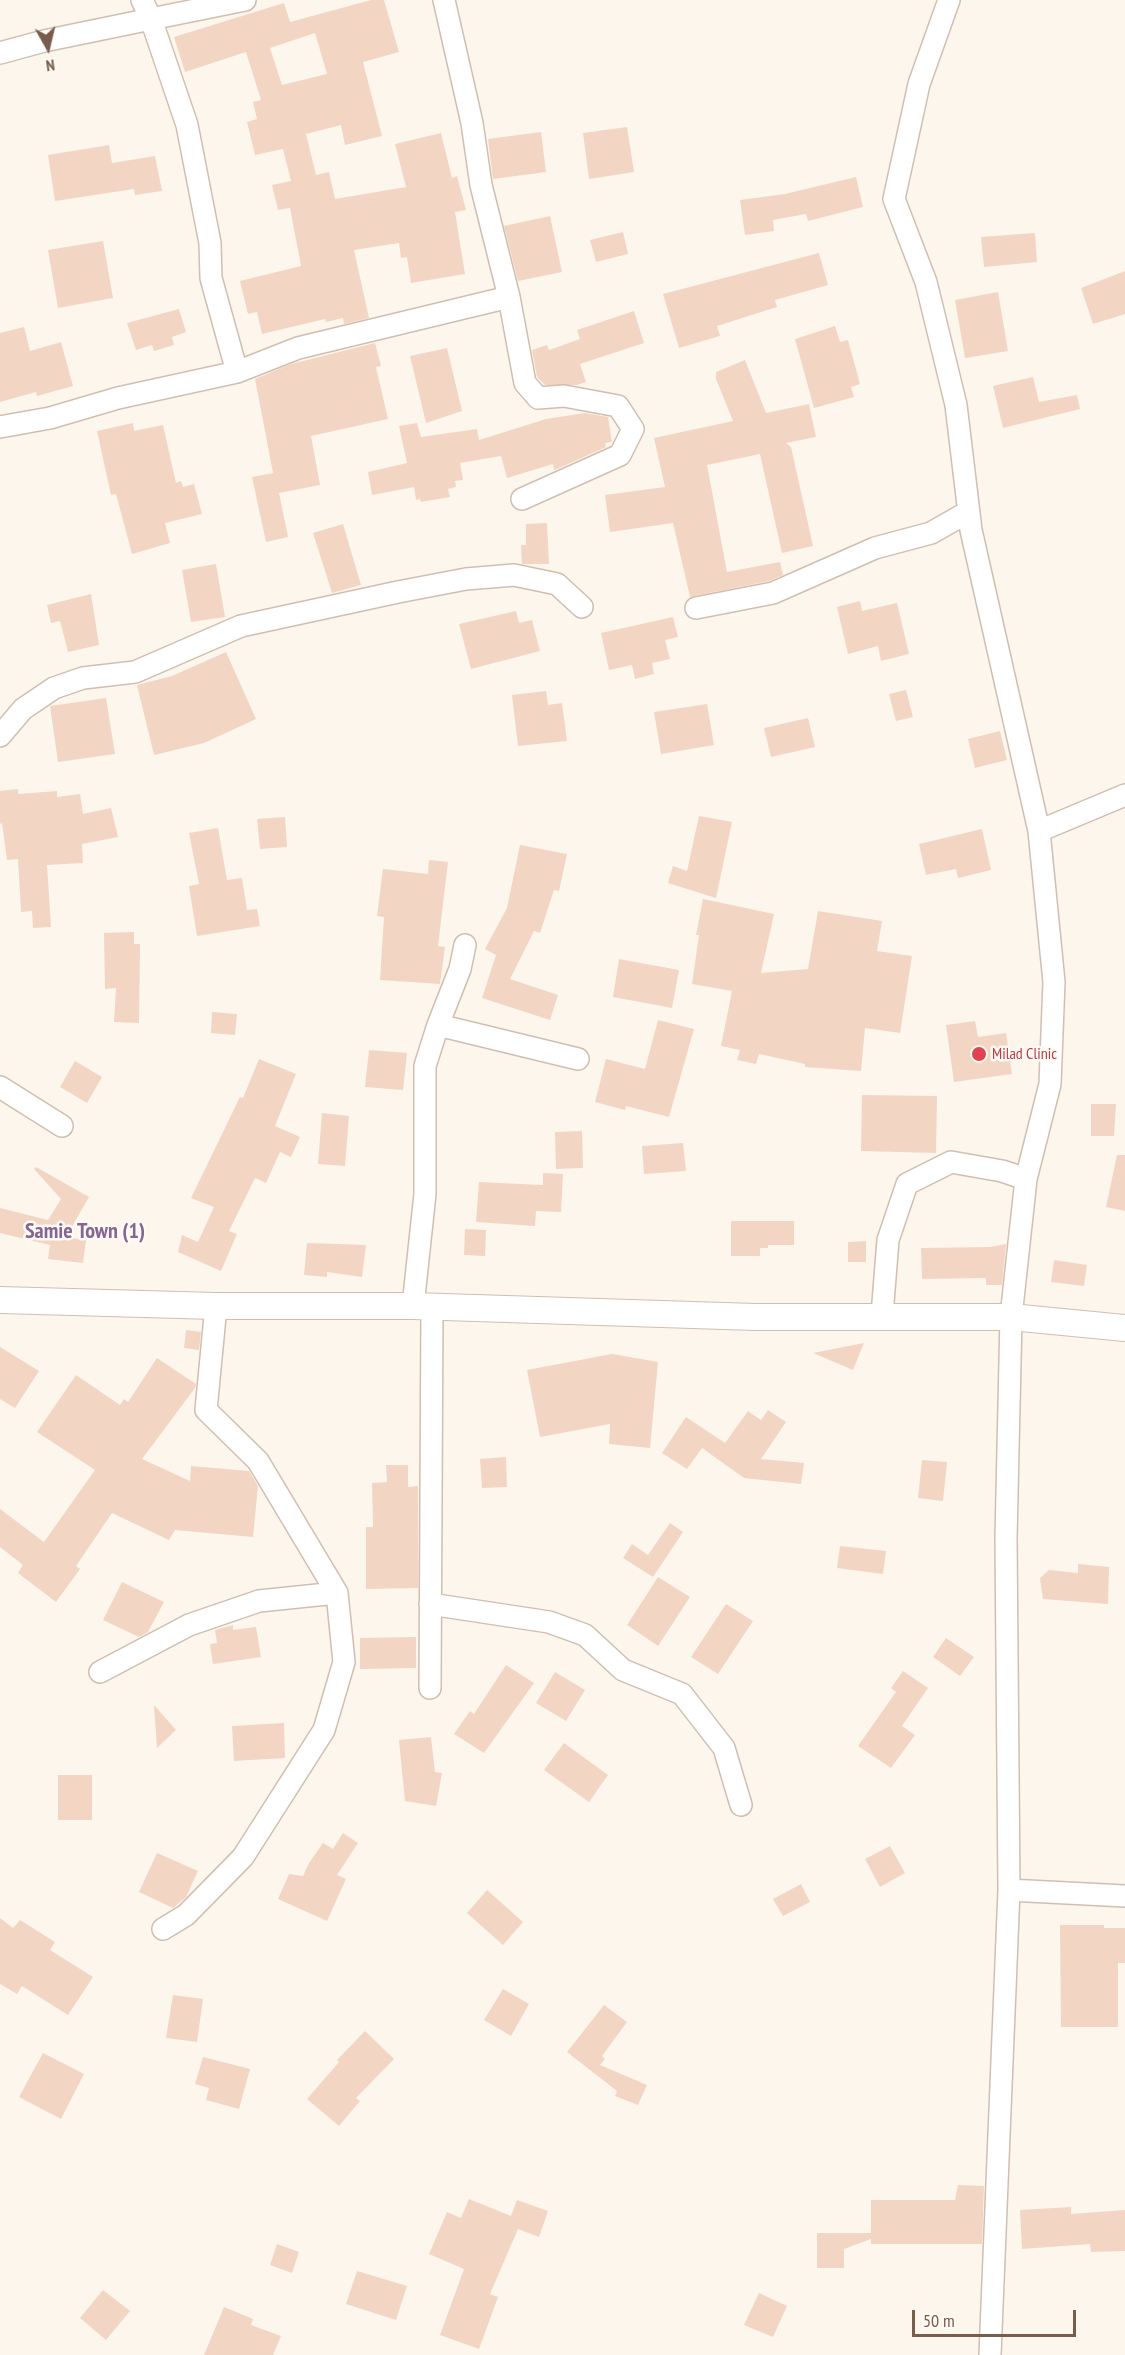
<!DOCTYPE html>
<style>
body{margin:0}
#map{position:relative;width:1125px;height:2355px;overflow:hidden;background:#fdf6ec;font-family:"PT Sans Narrow",sans-serif}
canvas{display:block}
.north{position:absolute;left:18px;top:18px;width:60px;height:60px;-webkit-text-stroke:4px #fffaf3;paint-order:stroke;rotate:172deg;font-size:16px;font-weight:700;line-height:24px;text-align:center;color:#7a5c4d}
.north::after{content:'';display:block;margin:auto;width:21px;height:27px;background:#7a5c4d;clip-path:polygon(50% 0,100% 100%,50% 72%,0 100%)}
.scale{position:absolute;left:912px;top:2310px;width:164px;height:27px;box-sizing:border-box;border:3px solid #7a5c4d;border-top:0;padding-left:8px;font-size:18px;line-height:21px;white-space:nowrap;color:#7a5c4d;-webkit-text-stroke:4px #fffaf3;paint-order:stroke}
</style>
<div id="map">
<canvas width="1125" height="2355"></canvas>
<div class="north">N</div>
<div class="scale">50 m</div>
</div>
<script>
const g = document.querySelector('canvas').getContext('2d');
g.lineJoin = 'round';
function fill(path, color) { g.fillStyle = color; g.fill(path, 'evenodd'); }
const toPath = rows => new Path2D(rows.map(r => 'M' + r).join(''));
function strokePath(path, color, width, dash) { g.strokeStyle = color; g.lineWidth = width; g.lineCap = dash ? 'butt' : 'round'; g.setLineDash(dash || []); g.stroke(path); }
function write(font, color, halo, rows, align = 'center') {
  g.font = font + ' "PT Sans Narrow",sans-serif'; g.lineWidth = 5; g.setLineDash([]); g.textBaseline = 'middle'; g.strokeStyle = halo; g.fillStyle = color; for (const [text, x, y, turn = 0] of rows) {
    g.save(); g.translate(x, y); g.rotate((+turn || 0) * Math.PI / 180); g.textAlign = isNaN(turn) ? turn : align; if (halo) g.strokeText(text, 0, 0); g.fillText(text, 0, 0); g.restore();
  }
}
const building = toPath([
 [371,0,384,0,399,52,363,62,382,136,345,145,341,125,306,134,316,175,329,172,335,199,406,187,395,144,441,133,452,178,457,176,466,210,455,212,465,274,411,283,407,257,401,258,399,243,354,250,369,318,344,324,343,318,326,322,325,319,262,334,257,312,248,314,240,281,301,266,290,208,278,210,272,185,291,181,283,149,255,155,247,122,257,119,253,102,261,100,246,52,185,72,174,37,284,3,290,22],
 [315,33,327,74,282,85,270,48],
 [627,127,634,172,589,179,583,133],
 [541,132,546,172,493,179,488,139],
 [109,145,112,163,155,156,162,191,135,195,134,189,55,201,48,155],
 [856,177,863,207,808,221,806,214,773,220,774,231,745,235,740,200,785,194],
 [550,216,562,272,518,281,504,226],
 [623,232,628,254,596,262,590,240],
 [1035,233,1037,262,984,267,981,237],
 [103,241,113,298,58,308,48,250],
 [819,253,828,285,775,300,777,307,717,326,720,336,679,348,663,294],
 [1125,271,1125,314,1093,324,1081,288],
 [998,292,1008,351,965,358,955,300],
 [179,309,186,332,172,337,174,345,154,351,152,345,136,350,127,323],
 [634,311,644,343,580,364,586,382,577,385,545,385,537,377,532,350,547,345,549,350,580,339,577,330],
 [835,326,840,342,848,340,860,384,851,387,854,397,814,408,795,339],
 [24,327,30,351,61,342,73,386,37,396,36,392,0,402,0,333],
 [375,343,381,366,376,367,388,419,311,436,320,485,279,493,288,537,266,542,252,477,273,473,255,379,291,364],
 [447,348,462,411,426,423,410,356],
 [745,360,766,413,809,404,816,437,786,443,791,447,813,546,782,553,760,454,707,465,727,572,780,562,783,575,769,581,690,597,673,523,610,532,605,495,665,487,654,438,733,421,716,379,716,372],
 [1033,377,1039,402,1077,395,1080,409,1003,428,993,386],
 [585,413,608,417,612,442,605,443,606,447,557,469,554,470,553,464,507,478,501,456,460,463,463,480,455,481,456,487,448,489,450,497,421,502,420,499,416,500,414,487,372,495,368,472,407,463,399,426,417,423,421,437,477,429,479,440,546,419],
 [133,423,134,431,163,425,176,483,181,481,183,487,194,484,202,514,165,523,170,543,132,554,116,494,111,495,97,431],
 [547,523,549,564,522,564,521,545,526,545,526,524],
 [343,524,361,585,332,593,313,533],
 [216,564,225,617,191,622,182,570],
 [91,594,99,645,68,652,60,621,51,623,47,605],
 [860,601,862,611,897,603,909,654,881,661,878,646,848,654,837,607],
 [516,611,519,623,532,620,540,651,471,669,459,624],
 [673,617,678,637,665,640,670,659,652,663,654,674,635,679,632,665,609,670,601,633],
 [226,652,256,719,204,743,154,755,137,685,172,676],
 [906,690,913,717,896,721,889,694],
 [546,691,548,705,562,703,567,741,518,746,512,695],
 [106,698,115,754,58,762,50,706],
 [707,704,714,745,661,754,654,712],
 [808,718,815,747,771,757,764,728],
 [1000,731,1007,760,975,768,968,739],
 [18,789,18,794,57,791,57,797,80,794,83,814,111,808,118,837,82,844,83,863,47,865,51,927,33,928,32,911,21,912,18,859,7,860,2,823,0,824,0,791],
 [699,816,732,822,716,898,668,883,673,866,687,871],
 [285,817,287,847,260,849,257,819],
 [218,828,227,880,242,878,247,910,257,909,260,926,197,936,189,886,199,884,189,833],
 [982,829,991,870,958,878,956,869,926,875,919,844],
 [520,845,567,854,559,891,554,890,540,933,534,931,510,979,558,995,550,1020,482,998,496,955,485,949,507,908],
 [429,860,448,862,438,946,445,947,440,984,380,980,384,917,377,916,383,869,428,874],
 [703,899,774,914,761,973,808,969,818,911,882,921,877,951,912,956,900,1033,865,1028,861,1071,805,1067,805,1064,759,1054,756,1064,737,1060,740,1050,721,1046,732,991,692,984,699,935,696,935],
 [134,932,134,944,140,944,139,1023,114,1022,116,988,105,989,104,933],
 [619,959,679,970,672,1008,613,997],
 [212,1012,237,1014,235,1035,211,1033],
 [658,1020,694,1029,669,1117,626,1106,625,1110,595,1102,606,1059,645,1069],
 [975,1021,978,1037,1006,1033,1012,1074,954,1082,946,1025],
 [369,1050,407,1053,403,1090,365,1087],
 [259,1059,296,1074,275,1126,300,1137,291,1157,280,1152,266,1183,255,1178,229,1231,237,1234,221,1271,178,1252,182,1235,198,1242,214,1207,191,1198,240,1097,243,1098],
 [75,1061,102,1077,87,1103,60,1087],
 [862,1095,937,1096,936,1153,861,1151],
 [1091,1104,1116,1104,1114,1136,1091,1136],
 [322,1113,349,1116,345,1166,318,1164],
 [582,1131,583,1168,556,1169,555,1132],
 [683,1143,686,1171,644,1174,642,1146],
 [1117,1155,1125,1155,1125,1211,1106,1207],
 [36,1167,89,1197,66,1237,86,1240,83,1263,48,1259,50,1245,0,1233,0,1208,48,1220,61,1199,34,1169],
 [543,1173,563,1174,561,1212,536,1211,535,1226,476,1222,479,1182,543,1185],
 [731,1221,794,1221,794,1245,768,1245,768,1248,760,1248,760,1256,731,1256],
 [465,1229,486,1230,485,1256,464,1255],
 [866,1241,866,1262,848,1262,848,1242],
 [307,1243,366,1245,362,1277,327,1272,327,1277,304,1275],
 [1006,1244,1002,1285,986,1285,986,1278,922,1279,921,1248,990,1247],
 [1054,1260,1087,1265,1084,1286,1051,1282],
 [186,1330,201,1332,199,1350,184,1348],
 [864,1343,853,1370,813,1353],
 [0,1347,39,1371,15,1408,0,1399],
 [612,1354,658,1362,650,1448,609,1444,610,1424,540,1437,527,1370],
 [157,1358,196,1384,195,1388,142,1459,190,1481,191,1466,249,1471,258,1486,253,1537,175,1530,169,1540,112,1513,76,1566,80,1569,56,1602,18,1573,23,1565,0,1547,0,1509,44,1542,95,1470,37,1432,76,1375,120,1405,124,1399,128,1402],
 [768,1410,786,1422,761,1459,804,1463,801,1484,744,1478,702,1448,687,1469,662,1453,686,1417,725,1443,748,1411,761,1420],
 [506,1457,507,1487,482,1488,480,1459],
 [922,1460,947,1462,943,1501,918,1498],
 [386,1465,408,1465,408,1487,418,1486,418,1588,366,1589,366,1527,373,1527,372,1483,387,1482],
 [670,1523,683,1532,653,1577,623,1558,632,1544,648,1555],
 [840,1546,886,1551,883,1574,837,1568],
 [1078,1564,1109,1567,1108,1604,1043,1599,1040,1578,1049,1570,1078,1573],
 [658,1577,690,1597,658,1646,627,1625],
 [122,1582,164,1602,148,1632,139,1637,103,1620],
 [726,1604,753,1621,718,1674,691,1657],
 [233,1625,233,1630,256,1627,261,1657,213,1664,210,1644,217,1643,215,1630],
 [416,1637,416,1668,360,1669,360,1638],
 [946,1638,974,1657,960,1676,933,1657],
 [506,1665,534,1683,484,1753,454,1734,470,1711,474,1714],
 [903,1671,928,1688,902,1726,915,1735,891,1768,858,1746,896,1692,891,1688],
 [555,1672,585,1690,566,1721,536,1703],
 [154,1705,176,1730,157,1748],
 [284,1723,285,1758,234,1761,232,1726],
 [431,1737,435,1772,442,1773,436,1806,405,1801,399,1740],
 [564,1743,608,1775,589,1802,544,1770],
 [58,1775,92,1775,92,1820,58,1820],
 [343,1833,358,1843,337,1875,346,1879,327,1921,278,1899,289,1874,303,1876,309,1863,323,1843,333,1849],
 [890,1846,905,1873,880,1887,865,1859],
 [157,1853,198,1871,186,1897,173,1908,139,1892],
 [801,1884,810,1902,783,1916,773,1899],
 [487,1890,523,1922,503,1945,467,1913],
 [0,1918,13,1928,20,1920,55,1942,50,1950,93,1977,68,2015,22,1986,17,1994,0,1984],
 [1060,1925,1104,1925,1104,1928,1125,1928,1125,1963,1118,1963,1118,2027,1061,2027],
 [503,1989,529,2004,511,2036,484,2020],
 [173,1995,203,1999,197,2042,166,2038],
 [604,2005,627,2022,602,2056,605,2059,600,2065,647,2085,638,2105,615,2096,617,2091,567,2052],
 [365,2031,394,2059,356,2098,360,2101,339,2126,307,2099,339,2062,337,2060],
 [43,2053,84,2074,61,2119,19,2097],
 [203,2057,250,2069,239,2109,206,2100,209,2088,195,2084],
 [958,2185,984,2186,982,2244,871,2244,871,2239,844,2249,844,2268,817,2268,817,2233,871,2233,871,2200,955,2200],
 [469,2199,511,2216,517,2200,548,2211,539,2237,518,2229,490,2294,498,2297,479,2349,440,2335,464,2269,429,2254,447,2212,461,2218],
 [1071,2207,1071,2214,1125,2210,1125,2251,1091,2252,1090,2244,1022,2249,1020,2210],
 [277,2244,299,2252,292,2273,270,2265],
 [357,2271,407,2286,396,2320,346,2304],
 [103,2290,130,2311,106,2340,80,2318],
 [759,2293,787,2306,773,2337,744,2325],
 [224,2307,253,2319,251,2325,281,2336,273,2355,204,2355]
]);
const minor = toPath([
 [444,0,472,123,481,185,509,297,525,383,538,398,564,396,618,406,633,429,620,455,522,499],
 [949,0,919,84,894,199,926,282,956,405,971,530,1039,831,1054,982,1050,1084,1026,1179,1011,1317,1006,1538,1009,1890,990,2355],
 [0,53,44,41,151,19,142,0],
 [237,372,298,348,509,297],
 [0,427,50,418,118,398,237,372,211,278,210,243,187,125,151,19,245,0],
 [696,608,773,593,875,548,931,533,968,512],
 [0,736,23,709,54,688,83,678,135,672,241,626,398,592,466,579,514,575,557,584,582,607],
 [1039,831,1125,795],
 [438,1025,460,969,465,945],
 [0,1087,62,1126],
 [413,1306,425,1194,425,1066,438,1025,578,1059],
 [882,1315,888,1240,907,1184,951,1162,1002,1171,1026,1179],
 [430,1604,549,1622,585,1635,623,1670,682,1694,724,1748,741,1805],
 [100,1672,189,1625,259,1601,337,1593],
 [430,1688,432,1307],
 [1009,1890,1125,1896],
 [163,1929,186,1915,243,1857,324,1730,344,1662,337,1593,258,1461,206,1410,216,1306]
]);
const tertiary = toPath([
 [0,1300,216,1306,413,1306,755,1317,1011,1317,1125,1328]
]);
const markers = [
 [979,1054,8,"#e0444e"]
];
const healthNames = [
 ["Milad Clinic",992,1054]
];
const districtNames = [
 ["Samie Town (1)",85,1232]
];
fill(building, '#f3d5c3');
strokePath(minor, '#d1beb0', 24);
strokePath(tertiary, '#d1beb0', 28);
strokePath(minor, '#fff', 21);
strokePath(tertiary, '#fff', 26);
for (const [x, y, r, color] of markers) { const dot = new Path2D(); dot.arc(x, y, r, 0, 2 * Math.PI); g.fillStyle = color; g.fill(dot); strokePath(dot, '#fffaf3', 2); }
write('16px', '#be3a42', '#fffaf3', healthNames, 'left');
write('bold 22px', '#846695', '#fffaf3', districtNames);
</script>
